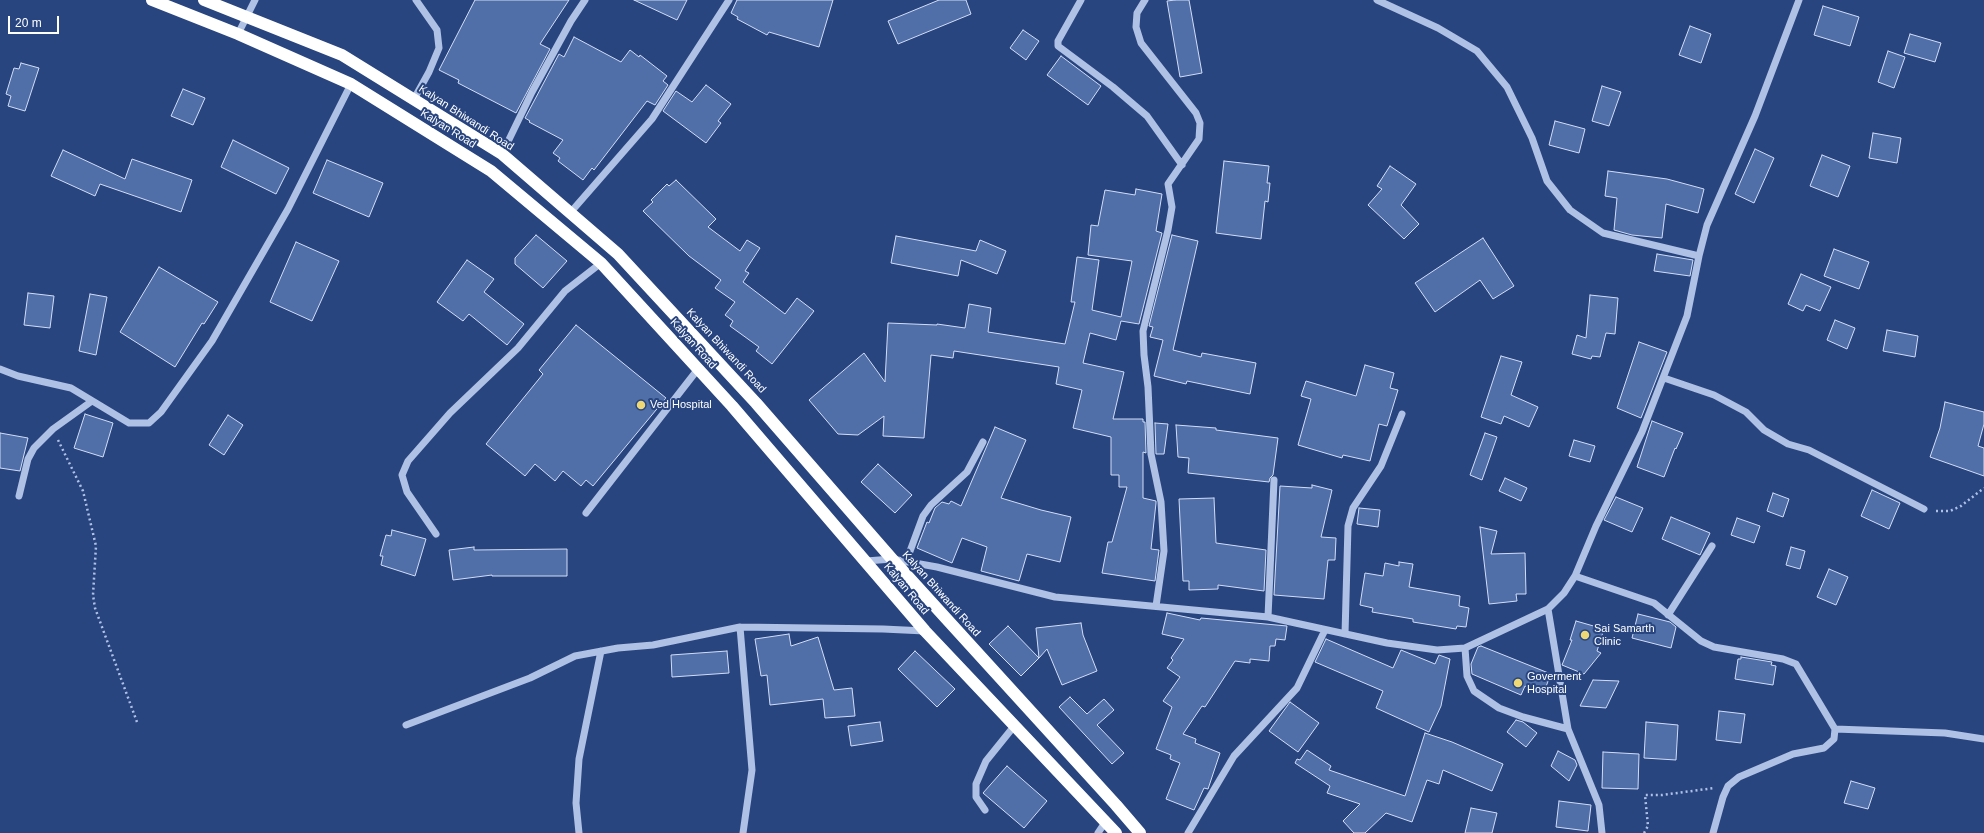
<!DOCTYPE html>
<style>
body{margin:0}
#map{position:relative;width:1984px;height:833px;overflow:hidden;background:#284580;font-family:Arial,sans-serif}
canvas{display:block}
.scale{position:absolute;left:8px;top:16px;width:51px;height:18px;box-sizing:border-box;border:2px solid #fff;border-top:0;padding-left:5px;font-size:12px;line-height:14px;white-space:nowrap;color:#fff;-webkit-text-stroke:3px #284580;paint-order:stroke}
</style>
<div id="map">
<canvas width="1984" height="833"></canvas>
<div class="scale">20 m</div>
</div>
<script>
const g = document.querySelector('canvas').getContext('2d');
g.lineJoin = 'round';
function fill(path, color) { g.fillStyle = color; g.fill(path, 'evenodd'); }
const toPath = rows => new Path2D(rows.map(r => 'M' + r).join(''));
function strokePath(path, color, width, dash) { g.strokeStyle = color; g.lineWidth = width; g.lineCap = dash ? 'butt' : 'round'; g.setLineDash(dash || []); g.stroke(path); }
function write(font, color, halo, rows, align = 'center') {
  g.font = font + ' Arial,sans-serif'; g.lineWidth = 4; g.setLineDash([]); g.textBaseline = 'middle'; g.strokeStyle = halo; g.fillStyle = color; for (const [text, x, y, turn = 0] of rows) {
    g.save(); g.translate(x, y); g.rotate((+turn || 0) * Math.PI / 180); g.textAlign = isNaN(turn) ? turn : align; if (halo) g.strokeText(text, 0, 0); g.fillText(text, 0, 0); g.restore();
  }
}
const building = toPath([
 [475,0,569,0,540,44,550,49,516,113,458,83,459,80,439,70,475,0],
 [634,0,687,0,677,20,634,0],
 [737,0,833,0,819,47,769,32,767,35,737,19,738,17,731,13,737,0],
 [939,0,966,0,971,14,898,44,888,21,939,0],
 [1175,0,1189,0,1202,73,1180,77,1167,1,1175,0],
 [1823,6,1859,17,1850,46,1814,35,1823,6],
 [1690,26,1711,34,1701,63,1679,55,1690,26],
 [1023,30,1039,41,1026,60,1010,48,1023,30],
 [1910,34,1941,43,1935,62,1904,53,1910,34],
 [574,37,621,62,630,50,639,57,640,55,667,76,663,81,668,85,655,105,647,101,594,170,592,168,583,180,558,161,560,158,553,153,563,140,529,122,530,121,525,118,559,54,564,57,574,37],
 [1888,51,1905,57,1894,88,1878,82,1888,51],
 [1061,56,1101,86,1088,105,1047,75,1061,56],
 [21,63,39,68,25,111,8,106,11,96,6,94,14,68,19,69,21,63],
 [706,85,731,104,718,121,721,123,706,143,663,111,676,91,692,102,706,85],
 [1602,86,1621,92,1609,126,1592,121,1602,86],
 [183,89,205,98,193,125,171,116,183,89],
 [1555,121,1585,129,1579,153,1549,145,1555,121],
 [1873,133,1901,138,1897,163,1869,158,1873,133],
 [233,140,289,168,276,194,221,167,233,140],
 [1755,149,1774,158,1754,203,1735,194,1755,149],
 [63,150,125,179,132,159,192,180,181,212,100,184,95,196,51,176,63,150],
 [1822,155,1850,166,1838,197,1810,186,1822,155],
 [327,160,383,183,369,217,313,193,327,160],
 [1224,161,1269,166,1267,183,1270,183,1268,202,1265,201,1261,239,1216,233,1224,161],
 [1390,166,1416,184,1401,205,1419,224,1404,239,1368,205,1382,189,1377,186,1390,166],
 [1608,171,1667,179,1704,189,1698,213,1666,204,1662,238,1632,235,1614,230,1617,198,1605,196,1608,171],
 [676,180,716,219,708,227,740,251,747,240,760,248,745,271,749,273,743,282,785,314,797,298,814,311,772,364,756,351,759,347,730,326,733,321,725,315,735,302,715,288,721,280,689,256,643,211,653,202,651,200,667,184,669,186,676,180],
 [1136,189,1162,194,1156,231,1162,233,1139,324,1121,321,1116,340,1090,333,1083,363,1124,372,1113,419,1143,419,1143,422,1145,422,1146,453,1143,452,1143,498,1156,501,1156,503,1151,549,1159,550,1155,581,1102,573,1108,542,1112,542,1127,487,1119,487,1119,475,1111,475,1111,437,1073,428,1082,390,1056,384,1059,367,954,351,953,358,931,355,924,438,883,436,884,416,858,435,838,434,809,400,864,353,885,382,888,323,937,325,937,324,965,328,969,304,991,308,988,332,1065,344,1075,302,1071,302,1077,257,1099,260,1092,310,1121,317,1132,261,1088,255,1091,225,1098,226,1105,190,1135,195,1136,189],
 [536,235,567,261,543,288,515,264,515,258,536,235],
 [1172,235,1198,241,1173,350,1201,357,1202,353,1256,363,1250,394,1187,381,1186,384,1154,376,1163,340,1150,337,1153,327,1149,326,1172,235],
 [896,236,976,251,980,240,1006,251,997,274,961,260,958,276,891,263,896,236],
 [1483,238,1514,286,1493,299,1480,280,1435,312,1415,283,1483,238],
 [296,242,339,261,312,321,270,302,296,242],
 [1834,249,1869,262,1859,289,1824,276,1834,249],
 [1657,254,1693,260,1690,276,1654,271,1657,254],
 [467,260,494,279,484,292,524,324,507,345,469,314,463,321,437,302,467,260],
 [159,267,218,302,204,324,202,323,175,367,120,332,159,267],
 [1801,274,1831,287,1820,311,1806,305,1803,311,1788,304,1801,274],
 [28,293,54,296,50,328,24,325,28,293],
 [90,294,107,297,96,355,79,351,90,294],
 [1590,295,1618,298,1615,334,1606,333,1600,357,1592,356,1591,359,1572,354,1577,335,1586,338,1590,295],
 [1835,320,1855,328,1847,349,1827,340,1835,320],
 [576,325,666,398,593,486,586,480,581,486,563,471,555,481,535,464,525,476,486,444,543,374,539,370,576,325],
 [1887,330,1918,336,1915,357,1883,351,1887,330],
 [1639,342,1667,352,1641,418,1617,408,1639,342],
 [1501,356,1522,362,1511,395,1538,407,1529,427,1504,416,1501,424,1481,417,1501,356],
 [1365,365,1394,373,1390,388,1398,390,1387,426,1379,424,1370,461,1343,455,1342,458,1298,445,1311,399,1301,396,1306,381,1356,396,1365,365],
 [1945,402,1984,412,1984,424,1978,446,1984,448,1984,476,1930,457,1940,428,1945,402],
 [85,414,113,423,103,457,74,448,85,414],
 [228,415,243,425,224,455,209,445,228,415],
 [1652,421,1683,433,1676,449,1675,448,1664,477,1637,467,1652,421],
 [1155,423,1168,424,1164,454,1156,454,1155,423],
 [1176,425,1216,428,1216,430,1278,438,1273,475,1270,478,1269,482,1188,473,1189,458,1178,457,1176,425],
 [995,427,1026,440,1001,498,1041,510,1071,517,1060,562,1027,554,1019,581,981,571,987,547,962,538,952,563,917,548,927,522,929,523,935,508,942,502,949,504,951,501,961,506,995,427],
 [0,433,28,438,20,471,0,468,0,433],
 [1485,433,1497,437,1482,480,1470,475,1485,433],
 [1574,440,1595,446,1590,462,1569,456,1574,440],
 [878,464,912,495,895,513,861,482,878,464],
 [1505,478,1527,488,1521,501,1499,491,1505,478],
 [1312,485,1332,490,1321,537,1336,538,1335,560,1328,560,1324,599,1274,595,1280,486,1312,488,1312,485],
 [1872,490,1900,503,1889,529,1861,516,1872,490],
 [1773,493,1789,499,1783,517,1767,511,1773,493],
 [1616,497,1643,508,1632,532,1604,520,1616,497],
 [1214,498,1216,543,1266,550,1264,591,1218,585,1218,589,1189,590,1189,581,1183,581,1179,499,1214,498],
 [1359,508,1380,510,1378,527,1357,524,1359,508],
 [1671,517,1710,533,1700,555,1662,539,1671,517],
 [1737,518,1760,526,1754,543,1731,535,1737,518],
 [1480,527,1497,531,1491,554,1525,553,1526,594,1516,594,1517,601,1489,604,1480,527],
 [392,530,426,539,415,576,381,565,383,556,380,556,386,535,391,536,392,530],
 [474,547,474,550,567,549,567,576,492,576,492,575,453,580,449,550,474,547],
 [1791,547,1805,551,1800,569,1786,565,1791,547],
 [1399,562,1413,564,1409,587,1460,596,1459,606,1469,608,1466,627,1457,626,1456,629,1413,622,1413,619,1372,612,1373,608,1360,605,1365,573,1383,576,1385,563,1399,566,1399,562],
 [1829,569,1848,577,1836,605,1817,597,1829,569],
 [1167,613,1200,620,1201,618,1287,626,1285,640,1276,639,1275,646,1270,646,1269,661,1250,659,1250,663,1235,661,1205,707,1202,706,1183,734,1196,739,1195,743,1220,753,1208,789,1204,788,1194,810,1166,799,1180,763,1170,759,1171,755,1156,749,1172,707,1163,701,1180,677,1167,668,1173,660,1171,658,1184,639,1162,634,1167,613],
 [1638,614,1670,622,1676,627,1671,648,1632,638,1638,614],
 [1576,621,1604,629,1597,651,1601,653,1584,674,1562,665,1572,640,1570,640,1576,621],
 [1081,623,1083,635,1097,671,1062,685,1047,649,1039,658,1036,628,1081,623],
 [1008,626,1039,658,1021,676,989,644,1008,626],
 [789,634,791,646,818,637,834,690,852,688,855,716,825,718,823,699,770,705,767,675,761,676,755,639,789,634],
 [1326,639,1393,668,1401,650,1435,664,1439,655,1450,659,1441,706,1429,732,1376,708,1383,691,1315,662,1326,639],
 [1481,646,1551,674,1543,694,1525,686,1521,695,1472,674,1471,664,1478,647,1481,646],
 [727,651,729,673,672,677,671,655,727,651],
 [915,651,955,689,937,707,898,669,915,651],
 [1741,657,1772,662,1771,665,1776,666,1773,685,1735,679,1738,659,1741,659,1741,657],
 [1593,680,1619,681,1606,708,1580,706,1593,680],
 [1070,697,1087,714,1104,699,1114,710,1097,725,1124,753,1112,764,1059,707,1070,697],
 [1290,702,1319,723,1298,752,1269,731,1290,702],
 [1719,711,1745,714,1741,743,1716,740,1719,711],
 [1516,720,1523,722,1537,733,1526,747,1507,732,1516,720],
 [880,722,883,741,851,746,848,726,880,722],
 [1646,722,1678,725,1676,760,1644,758,1646,722],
 [1425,733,1452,742,1503,764,1492,791,1443,770,1439,784,1427,780,1412,822,1386,813,1365,833,1354,833,1343,821,1360,804,1327,793,1330,786,1295,763,1297,759,1300,760,1307,750,1331,766,1329,770,1405,796,1425,733],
 [1558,751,1575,760,1577,765,1569,781,1551,766,1558,751],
 [1603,752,1639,754,1638,789,1602,788,1603,752],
 [1007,766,1047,801,1024,828,983,793,1007,766],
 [1851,781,1875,788,1868,809,1844,803,1851,781],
 [1559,801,1591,805,1588,831,1556,827,1559,801],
 [1471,808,1497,813,1492,833,1465,833,1471,808]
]);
const path = toPath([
 [58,440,83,491,96,546,93,595,95,608,137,722],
 [1936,511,1950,511,1961,506,1984,488],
 [1644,833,1648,826,1645,795,1662,795,1714,788]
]);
const minor = toPath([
 [1081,0,1058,41,1058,46,1113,87,1147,116,1182,165],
 [1145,0,1137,13,1136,27,1141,43,1196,113,1200,123,1199,139,1168,184,1172,207,1168,230,1143,331,1144,355,1148,387,1151,454,1161,502,1164,551,1156,606],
 [1377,0,1438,28,1477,51,1507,87,1532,138,1547,181,1570,210,1603,233,1699,256],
 [238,34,255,0],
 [414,99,429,72,439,48,437,30,416,0],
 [502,154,532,92,571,21,585,0],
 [570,213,652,119,729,0],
 [0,369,18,376,71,388,129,423,149,423,161,412,212,341,288,209,351,84],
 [1664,378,1714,395,1746,412,1764,430,1788,444,1809,450,1924,509],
 [19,496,28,459,34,448,53,429,92,401],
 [586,513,698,369],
 [436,534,407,492,402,475,408,461,450,413,518,348,565,291,601,263],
 [866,561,892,559,937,567,1055,597,1268,617,1387,643,1437,650,1465,648,1548,609],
 [906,562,923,516,931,505,967,472,983,442],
 [1575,576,1654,603,1701,641,1714,647,1783,659,1796,664,1835,729,1834,739,1824,748,1793,754,1739,777,1728,786,1723,797,1713,833],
 [1668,615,1712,546],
 [1268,617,1274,480],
 [740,627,752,770,743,833],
 [1345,634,1348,526,1353,508,1381,466,1402,414],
 [1465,648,1467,676,1474,691,1499,708,1523,717,1568,729],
 [406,725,530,678,575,656,618,648,653,645,740,627,883,629,925,631],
 [1835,729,1945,733,1984,739],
 [985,810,976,797,976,784,986,761,1015,725],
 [579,833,576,803,579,759,601,651],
 [1098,833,1106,821],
 [1188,833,1234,756,1297,688,1325,630],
 [1602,833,1599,805,1568,729,1548,609,1564,593,1575,576,1596,526,1642,432,1687,316,1699,256,1707,225,1755,116,1799,0]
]);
const highway = toPath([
 [152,0,238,34,351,84,491,171,601,263,732,406,925,631,1116,833],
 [204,0,342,55,502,154,618,254,756,403,892,559,1116,805,1140,833]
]);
const markers = [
 [641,405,5,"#edd875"],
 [1585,635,5,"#edd875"],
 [1518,683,5,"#edd875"]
];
const streetNames = [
 ["Kalyan Bhiwandi Road",466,118,33],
 ["Kalyan Road",448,129,32],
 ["Kalyan Road",693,344,48],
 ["Kalyan Bhiwandi Road",726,351,47],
 ["Kalyan Road",906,589,50],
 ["Kalyan Bhiwandi Road",941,594,48]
];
const poiNames = [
 ["Ved Hospital",650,405],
 ["Sai Samarth",1594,629],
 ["Clinic",1594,642],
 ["Goverment",1527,677],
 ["Hospital",1527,690]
];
fill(building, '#506ea8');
strokePath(building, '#d2def5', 1);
strokePath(path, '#afc2e5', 2.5, [2, 3]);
strokePath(minor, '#afc2e5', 7);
strokePath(highway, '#fff', 12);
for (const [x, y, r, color] of markers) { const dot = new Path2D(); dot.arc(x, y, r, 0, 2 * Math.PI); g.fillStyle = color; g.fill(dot); strokePath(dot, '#284580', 1.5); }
write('11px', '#fff', '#284580', streetNames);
write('11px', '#fff', '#284580', poiNames, 'left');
</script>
